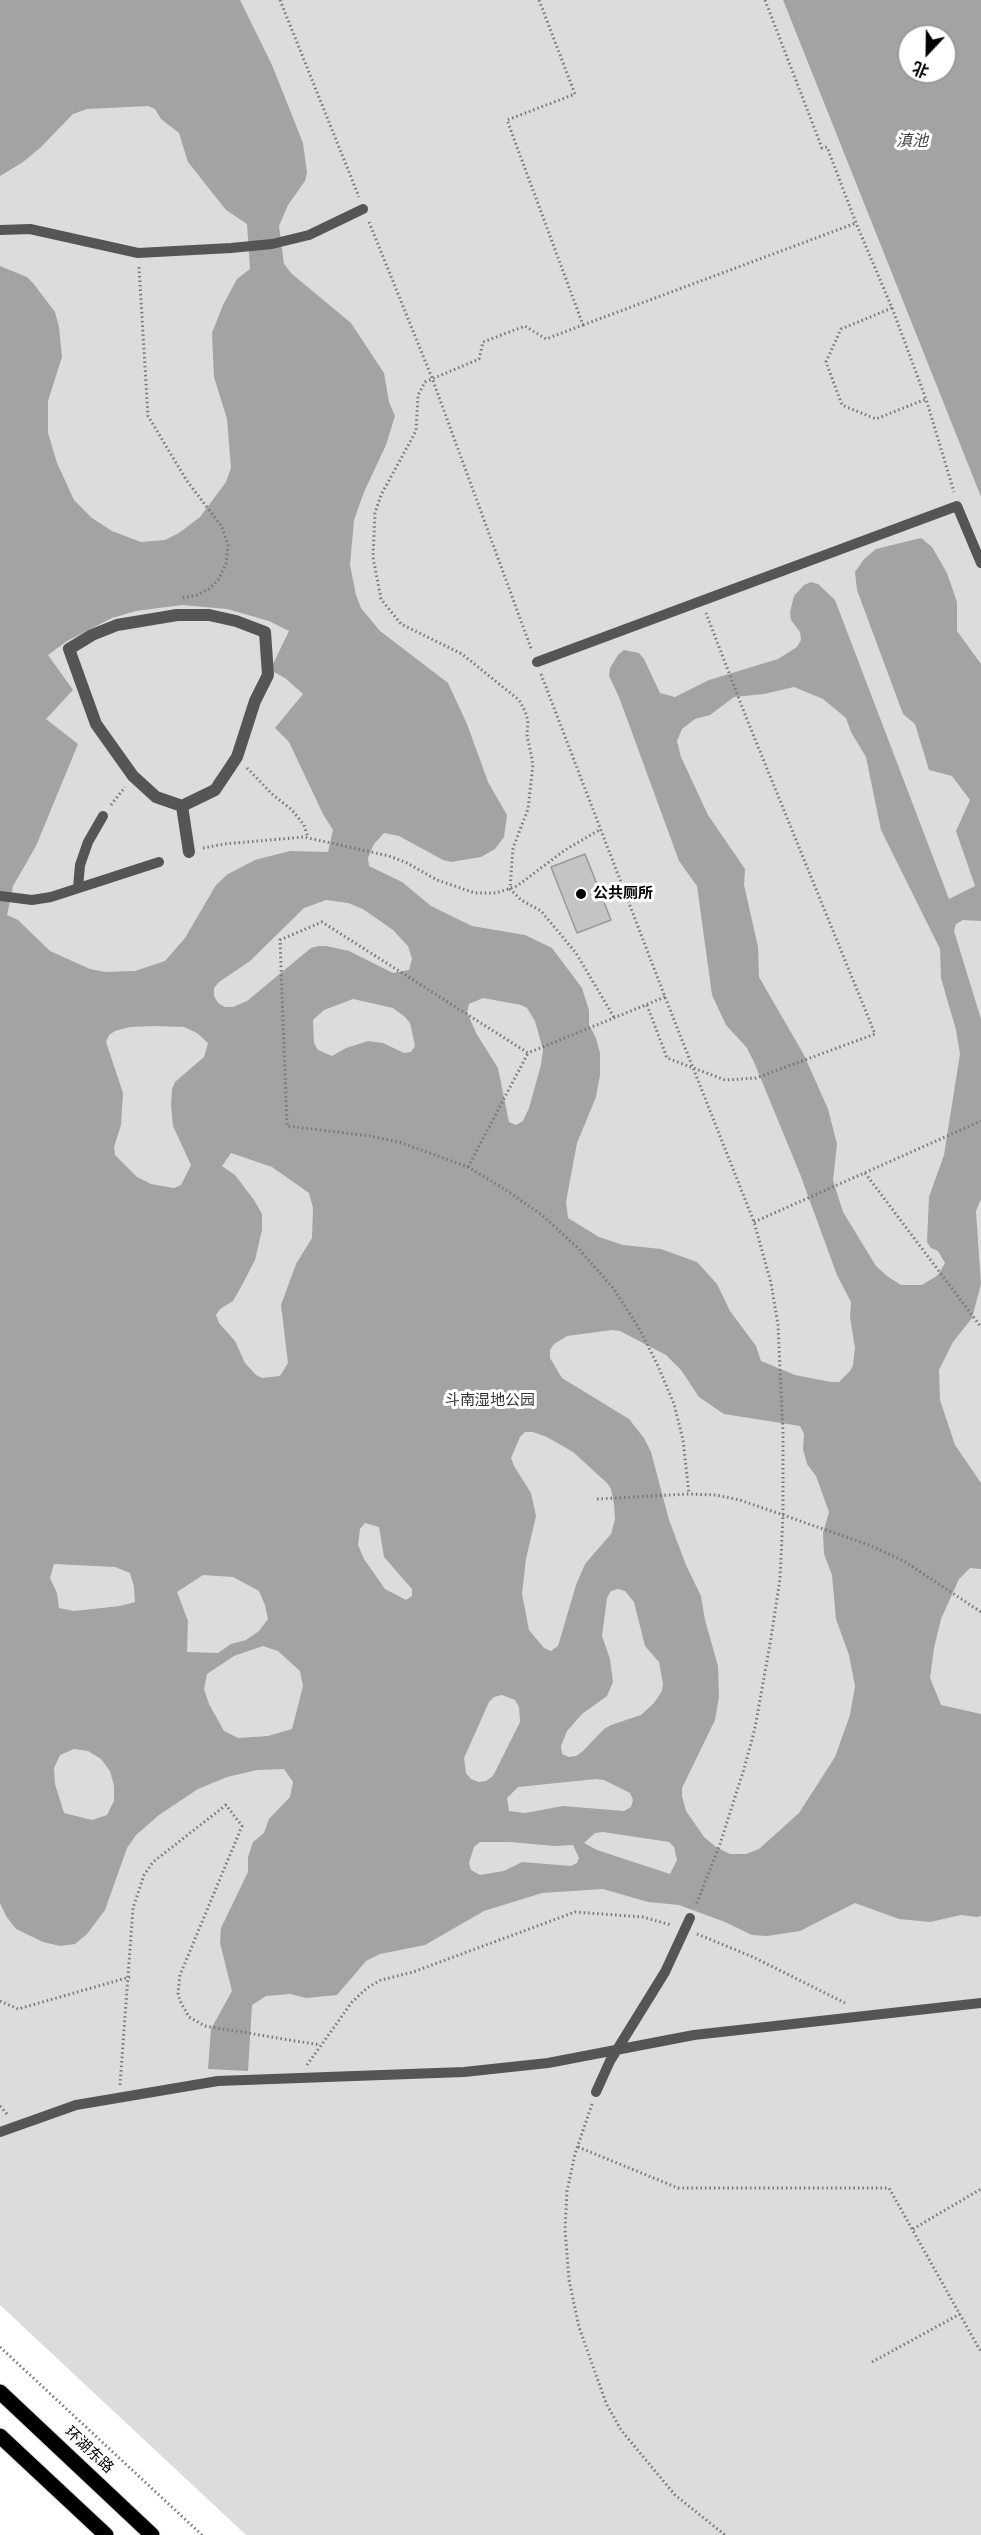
<!DOCTYPE html>
<meta charset="utf-8">
<style>
body{margin:0}
#map{position:relative;width:981px;height:2535px;overflow:hidden;background:#fff;font-family:Montserrat,"Noto Sans SC",sans-serif}
canvas{display:block}
.north{position:absolute;left:897px;top:24px;width:60px;height:60px;box-sizing:border-box;background:#fff;border:2px solid #999;border-radius:50%;rotate:202deg;font-size:16px;font-weight:700;line-height:24px;text-align:center;color:#000}
.north::after{content:'';display:block;margin:auto;width:21px;height:27px;background:#000;clip-path:polygon(50% 0,100% 100%,50% 72%,0 100%)}
</style>
<div id="map">
<canvas width="981" height="2535"></canvas>
<div class="north">北</div>
</div>
<script>
const g = document.querySelector('canvas').getContext('2d');
g.lineJoin = 'round';
function fill(path, color) { g.fillStyle = color; g.fill(path, 'evenodd'); }
const toPath = rows => new Path2D(rows.map(r => 'M' + r).join(''));
function strokePath(path, color, width, dash) { g.strokeStyle = color; g.lineWidth = width; g.lineCap = dash ? 'butt' : 'round'; g.setLineDash(dash || []); g.stroke(path); }
function write(font, color, halo, rows, align = 'center') {
  g.font = font + ' Montserrat,"Noto Sans SC",sans-serif'; g.lineWidth = 6; g.setLineDash([]); g.textBaseline = 'middle'; g.strokeStyle = halo; g.fillStyle = color; for (const [text, x, y, turn = 0] of rows) {
    g.save(); g.translate(x, y); g.rotate((+turn || 0) * Math.PI / 180); g.textAlign = isNaN(turn) ? turn : align; if (halo) g.strokeText(text, 0, 0); g.fillText(text, 0, 0); g.restore();
  }
}
const green = toPath([
 [0,0,783,0,981,497,981,2535,246,2535,0,2305]
]);
const water = toPath([
 [0,0,240,0,272,65,303,143,307,173,305,181,288,205,279,226,284,264,292,274,351,323,384,373,389,402,395,416,386,445,364,492,354,520,350,565,356,595,361,608,380,631,448,683,467,724,488,782,507,815,504,837,495,849,481,857,451,862,443,860,399,836,384,833,374,844,368,858,369,866,402,882,431,906,472,926,525,935,552,948,582,988,589,1010,589,1025,596,1038,600,1053,600,1075,596,1097,577,1143,566,1202,568,1218,599,1237,623,1245,661,1249,697,1262,717,1284,730,1311,756,1346,761,1361,795,1375,831,1382,839,1382,850,1371,853,1365,855,1348,850,1317,851,1302,837,1275,800,1174,754,1062,747,1048,726,1025,712,995,697,886,679,861,619,697,609,676,610,668,618,655,624,650,639,653,644,659,660,693,675,697,709,680,778,659,797,647,801,640,800,632,791,620,790,612,794,596,804,585,811,582,818,584,835,600,949,899,975,886,956,831,970,800,952,776,929,770,915,724,903,714,857,590,855,572,864,559,876,549,921,538,932,547,947,573,957,602,957,631,981,664,981,921,963,920,956,924,954,931,981,1019,981,1199,976,1211,981,1284,972,1318,953,1342,939,1370,940,1400,955,1445,981,1483,981,1569,970,1568,959,1579,941,1619,934,1648,930,1678,941,1705,981,1714,981,1916,977,1917,961,1915,930,1922,899,1919,855,1903,800,1931,767,1936,752,1935,725,1922,679,1905,648,1902,603,1889,542,1893,484,1911,425,1945,380,1954,366,1961,337,1995,306,1998,290,1994,266,1996,252,2005,248,2071,208,2069,211,2029,232,1991,220,1943,221,1928,248,1872,248,1857,253,1842,264,1833,269,1819,290,1797,293,1782,284,1769,257,1770,227,1777,198,1789,159,1815,136,1835,127,1848,105,1910,87,1934,75,1944,60,1946,43,1942,16,1929,6,1916,0,1903,0,266,27,277,33,283,55,312,59,327,62,357,48,401,48,433,57,463,74,500,92,518,112,531,141,542,165,540,179,533,200,517,226,482,231,468,227,419,214,377,212,333,223,305,237,279,250,269,247,224,226,210,188,162,179,133,161,119,155,109,148,106,87,109,73,114,40,148,23,162,0,176],
 [182,605,227,609,269,621,289,631,270,670,285,678,303,694,275,728,289,742,323,814,333,830,328,852,290,851,255,860,228,874,216,885,185,938,165,961,135,971,105,972,90,969,50,951,18,920,7,915,13,886,36,846,78,744,46,719,73,690,48,655,67,641,112,618,136,611],
 [794,687,823,699,846,718,851,732,866,757,881,830,940,949,941,978,956,1030,960,1054,944,1155,929,1197,927,1242,931,1248,938,1251,945,1263,938,1275,922,1285,901,1285,887,1276,876,1266,843,1212,833,1180,837,1144,828,1109,804,1055,759,977,758,947,744,885,745,869,708,815,681,757,677,741,682,729,695,719,710,715,734,697,764,694],
 [326,900,348,903,363,909,393,930,408,946,412,959,409,970,393,973,349,951,326,946,319,946,311,948,247,1001,233,1007,225,1007,218,1003,214,996,214,988,219,982,250,961,304,908],
 [483,998,521,1005,527,1008,535,1021,543,1050,541,1065,529,1108,523,1121,516,1125,509,1122,498,1068,476,1033,467,1012,469,1004],
 [353,999,393,1008,405,1017,410,1023,415,1046,411,1052,404,1053,383,1043,368,1041,346,1048,332,1056,318,1050,314,1043,313,1020,324,1010],
 [153,1026,184,1027,197,1033,208,1043,204,1057,175,1082,172,1089,171,1104,173,1126,191,1165,181,1185,174,1188,151,1184,137,1177,115,1155,114,1147,121,1125,123,1093,106,1042,109,1035,115,1031,130,1027],
 [231,1153,272,1167,309,1193,313,1208,312,1238,296,1264,281,1305,288,1363,280,1376,262,1378,256,1375,245,1363,235,1341,219,1323,216,1315,220,1309,233,1301,241,1287,255,1260,262,1230,262,1214,254,1200,235,1175,222,1166],
 [612,1330,620,1331,666,1355,681,1370,699,1397,724,1414,800,1426,804,1434,803,1449,807,1464,816,1476,829,1512,823,1533,824,1554,832,1575,836,1619,849,1655,855,1686,850,1715,835,1757,799,1813,759,1849,746,1854,730,1854,716,1847,704,1837,686,1811,682,1796,682,1788,715,1720,719,1697,718,1666,705,1620,701,1596,686,1565,669,1520,651,1452,644,1438,629,1419,562,1378,550,1358,550,1350,554,1344,567,1336],
 [525,1432,533,1432,547,1437,573,1452,607,1483,611,1489,614,1504,615,1519,611,1534,585,1564,576,1585,558,1646,551,1651,544,1648,529,1630,522,1594,526,1559,536,1516,531,1493,514,1466,511,1458,520,1437],
 [365,1523,379,1527,384,1557,412,1589,412,1596,406,1600,385,1589,364,1559,358,1545,360,1529],
 [54,1564,115,1567,130,1573,134,1587,135,1602,120,1606,74,1611,59,1608,57,1593,50,1578],
 [203,1575,233,1577,259,1591,265,1605,268,1619,259,1631,246,1640,231,1644,218,1653,187,1652,188,1621,177,1592],
 [618,1589,625,1591,634,1602,645,1646,659,1662,663,1684,662,1691,654,1703,641,1715,611,1725,604,1729,583,1751,576,1756,569,1757,562,1754,561,1746,567,1731,582,1714,607,1696,613,1682,610,1659,602,1636,607,1598,611,1591],
 [263,1646,278,1651,300,1671,303,1686,292,1729,268,1736,238,1738,224,1731,209,1704,204,1689,207,1674,234,1656],
 [502,1695,515,1700,519,1707,520,1722,493,1776,486,1781,479,1782,471,1779,466,1773,464,1758,489,1702,494,1697],
 [74,1749,88,1751,101,1759,110,1771,114,1786,114,1801,107,1815,92,1820,64,1813,55,1784,54,1768,60,1755],
 [596,1779,604,1780,630,1793,633,1800,631,1807,624,1811,563,1806,525,1813,509,1811,507,1798,518,1787],
 [603,1832,669,1842,674,1847,677,1860,670,1874,597,1850,584,1843,595,1833],
 [480,1842,510,1842,555,1846,573,1845,579,1858,577,1863,571,1866,522,1862,504,1871,480,1875,471,1870,469,1863,474,1847],
 [783,0,981,0,981,497],
 [909,36,945,36,945,72,909,72]
]);
const building = toPath([
 [585,854,611,920,577,933,551,867,585,854]
]);
const path = toPath([
 [280,0,359,197],
 [539,0,575,94,507,120,583,325,546,339,525,326,483,342,479,359,425,382,418,395,416,431,381,495,375,513,373,557,381,599,401,624,462,654,519,700,525,711,528,721,527,735,533,764,528,809,513,848,510,889,521,900,541,911,576,953,615,1019],
 [765,0,822,148,827,147,856,223,892,308,926,399,954,492],
 [369,222,432,378,532,651],
 [139,267,148,416,187,481,222,527,228,545,226,564,218,580,209,589,197,595,182,598],
 [892,308,841,329,826,362,842,405,876,419,926,399],
 [583,325,856,223],
 [541,674,665,997,754,1222,771,1283,778,1325,783,1433,783,1515,780,1579,771,1638,755,1728,744,1769,720,1844,696,1905],
 [247,768,272,794,292,810,304,825,308,838],
 [111,805,125,787],
 [203,848,224,844,304,837,389,856,407,863,437,880,475,893,496,893,517,886,565,850,601,829],
 [665,997,528,1053,322,922,280,940,287,1126,370,1136,402,1143,468,1167,506,1190,542,1215,578,1248,614,1289,640,1330,658,1366,674,1404,683,1440,689,1494],
 [647,1005,667,1058,725,1080,756,1078,875,1034,746,717,706,613],
 [468,1167,528,1053],
 [865,1173,981,1327],
 [754,1222,981,1121],
 [597,1499,689,1494,716,1495,740,1500,869,1545,904,1561,981,1612],
 [697,1934,753,1957,845,2003],
 [0,2001,18,2009,130,1977],
 [307,2065,352,2002,367,1988,381,1980,413,1972,575,1912,643,1917,671,1925],
 [120,2085,133,1908,144,1875,153,1862,226,1805,242,1826,180,1975,178,1993,180,2001,189,2017,205,2026,320,2045],
 [592,2104,575,2154,567,2191,565,2229,569,2280,579,2327,606,2403,621,2430,675,2495,725,2535],
 [0,2106,7,2114],
 [578,2147,678,2188,889,2188,981,2352],
 [913,2229,981,2189],
 [0,2347,202,2535],
 [872,2362,960,2314]
]);
const lane = toPath([
 [0,230,30,229,138,253,231,248,272,244,309,235,363,209],
 [537,662,957,506,981,563],
 [78,888,80,865,88,842,103,816],
 [0,896,32,900,51,897,159,862],
 [596,2092,610,2061,665,1972,690,1918],
 [0,2132,76,2105,218,2081,464,2072,548,2063,694,2035,981,2003]
]);
const street = toPath([
 [182,806,215,790,237,757,255,701,268,675,265,632,236,621,209,615,177,615,117,625,92,635,69,649,96,724,133,776,156,797,182,806,189,852]
]);
const primary = toPath([
 [0,2392,152,2535],
 [0,2436,106,2535]
]);
const markers = [
 [581,894,6,"#000"]
];
const poiNames = [
 ["公共厕所",593,894]
];
const parkNames = [
 ["斗南湿地公园",490,1401]
];
const streetNames = [
 ["环湖东路",89,2450,43]
];
const waterNames = [
 ["滇池",912,141]
];
fill(green, '#dcdcdc');
fill(water, '#a3a3a3');
fill(building, '#c4c4c4');
strokePath(building, '#999', 1.5);
strokePath(primary, '#dbdbdb', 17);
strokePath(path, '#777', 3, [1.5, 3]);
strokePath(lane, '#555', 10);
strokePath(street, '#555', 12);
strokePath(primary, '#000', 15);
for (const [x, y, r, color] of markers) { const dot = new Path2D(); dot.arc(x, y, r, 0, 2 * Math.PI); g.fillStyle = color; g.fill(dot); strokePath(dot, '#fff', 2); }
write('bold 15px', '#000', '#fff', poiNames, 'left');
write('15px', '#333', '#fff', parkNames);
write('15px', '#000', '#fff', streetNames);
write('italic 16px', '#444', '#fff', waterNames);
</script>
